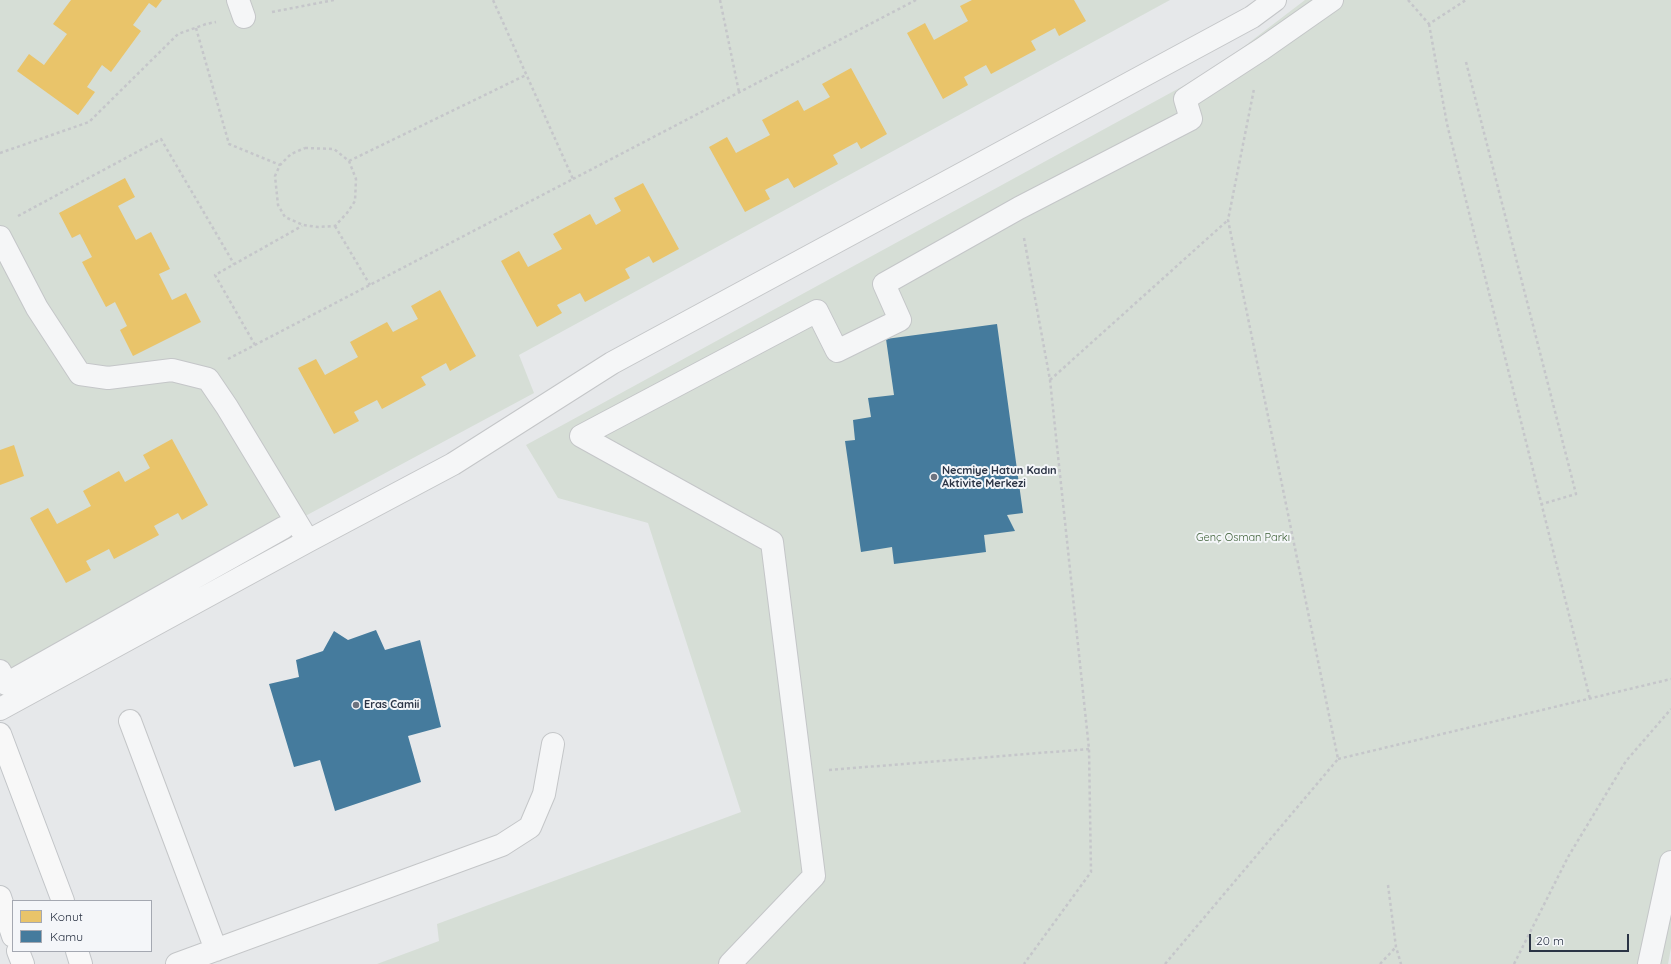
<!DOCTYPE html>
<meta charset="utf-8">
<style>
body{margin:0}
#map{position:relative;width:1671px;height:964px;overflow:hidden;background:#e6e8ea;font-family:Quicksand,sans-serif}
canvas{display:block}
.legend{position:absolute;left:12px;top:900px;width:140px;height:52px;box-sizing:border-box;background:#f4f6f9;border:1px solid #a4a8b1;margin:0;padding:5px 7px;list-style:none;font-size:12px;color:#2b3445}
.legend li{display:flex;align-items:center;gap:8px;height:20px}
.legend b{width:20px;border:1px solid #a4a8b1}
.scale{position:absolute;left:1529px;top:934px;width:100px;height:18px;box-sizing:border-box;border:2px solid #2b3445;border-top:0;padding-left:5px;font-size:12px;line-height:14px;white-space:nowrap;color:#2b3445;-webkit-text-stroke:3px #f4f6f9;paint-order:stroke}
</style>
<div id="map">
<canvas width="1671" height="964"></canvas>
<ul class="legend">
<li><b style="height:11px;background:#e9c46a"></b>Konut</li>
<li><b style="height:11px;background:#457b9d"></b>Kamu</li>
</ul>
<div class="scale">20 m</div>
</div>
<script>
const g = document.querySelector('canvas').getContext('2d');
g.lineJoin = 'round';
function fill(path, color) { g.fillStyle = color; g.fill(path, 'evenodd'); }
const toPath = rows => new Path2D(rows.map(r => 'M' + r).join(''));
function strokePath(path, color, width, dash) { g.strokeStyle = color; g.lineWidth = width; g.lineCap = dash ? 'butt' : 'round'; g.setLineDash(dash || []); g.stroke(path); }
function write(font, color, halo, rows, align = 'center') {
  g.font = font + ' Quicksand,sans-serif'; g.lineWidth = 4; g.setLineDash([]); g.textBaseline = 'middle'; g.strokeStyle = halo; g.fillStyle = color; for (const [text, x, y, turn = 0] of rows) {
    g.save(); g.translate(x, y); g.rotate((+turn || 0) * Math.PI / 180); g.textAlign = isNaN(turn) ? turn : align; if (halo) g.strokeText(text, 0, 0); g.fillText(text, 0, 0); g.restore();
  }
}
const green = toPath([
 [0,0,1170,0,519,355,534,393,283,528,6,684,0,671],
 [1305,0,1671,0,1671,948,1668,964,377,964,439,941,437,924,741,812,648,523,558,498,526,445,1216,68]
]);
const homes = toPath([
 [71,0,162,0,156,8,149,3,133,25,141,31,111,72,102,65,87,87,95,92,78,115,17,71,29,54,44,65,67,34,53,24],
 [972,0,1074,0,1086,21,1059,36,1055,28,1031,41,1036,50,991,74,986,65,964,77,968,85,943,99,907,33,925,23,934,40,968,21,960,6],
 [851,68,887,134,861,149,857,142,833,155,838,164,794,188,788,178,765,190,770,199,745,212,709,147,727,137,736,153,770,135,762,120,798,100,804,111,830,97,822,84],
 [125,178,135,197,118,206,136,240,151,232,170,269,159,274,172,300,186,293,201,322,133,356,120,330,127,326,115,302,106,307,82,262,92,257,80,234,72,238,59,213],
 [643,183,679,249,653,263,649,256,625,269,630,278,585,302,580,293,557,305,562,313,537,327,501,261,519,251,528,267,562,249,553,234,590,214,596,225,621,211,614,198],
 [440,290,476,356,450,371,446,363,421,377,426,385,382,409,377,400,354,412,359,421,334,434,298,368,316,359,325,375,358,357,350,342,387,322,393,332,418,319,411,306],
 [172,439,208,505,182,520,178,513,154,526,159,535,114,559,109,549,86,561,91,570,66,583,30,518,48,508,57,524,91,506,83,491,119,471,125,482,150,468,143,455],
 [14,445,24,476,0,485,0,450]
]);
const public = toPath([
 [997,324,1023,513,1007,515,1015,531,984,535,986,552,894,564,892,547,861,552,845,441,855,440,853,420,871,417,868,398,894,395,886,339],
 [376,630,385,650,420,640,441,727,408,736,421,782,335,811,320,760,294,767,269,684,299,677,296,660,323,651,334,631,348,640]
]);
const path = toPath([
 [720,0,739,92],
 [1408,0,1429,24,1466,0],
 [272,12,334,0],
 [1429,24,1447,124,1590,699],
 [196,28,229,144,280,165],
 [1466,62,1576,494,1542,504],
 [305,148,334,149,349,161,356,179,355,201,347,213,335,226,318,227,303,225,285,217,278,205,275,176,280,165,291,154,305,148],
 [0,153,89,122,178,34,206,24,216,22],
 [349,161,526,75],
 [573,179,916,0],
 [18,216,161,139,234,264],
 [335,226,370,285],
 [1024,238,1050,380,1089,749,1091,872,1024,964],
 [255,345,215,275,302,226],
 [228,359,573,179,493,0],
 [1050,380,1228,220],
 [1338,759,1671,679],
 [829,770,1089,749],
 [1388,885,1396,947,1401,964],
 [1165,964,1338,759,1228,220,1254,89],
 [1380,964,1396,947],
 [1514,964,1568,857,1626,761,1671,709]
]);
const minor = toPath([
 [238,0,244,17],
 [0,237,37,308,80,374,108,378,172,370,208,379,227,407,308,541],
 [0,671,6,684,283,528],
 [0,709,308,541,453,464,612,363,1252,17,1275,0],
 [130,721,216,950],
 [177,964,502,845,530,827,544,794,553,744],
 [730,964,814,876,772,542,581,436,817,311,837,351,900,320,884,284,1019,208,1191,119,1185,99,1262,49,1332,0],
 [1649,964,1671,862]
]);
const major = toPath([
 [0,734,63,901],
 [0,897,13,936],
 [18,951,23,964],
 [77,951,81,964]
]);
const markers = [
 [934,477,4,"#6c737f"],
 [356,705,4,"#6c737f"]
];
const poiNames = [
 ["Necmiye Hatun Kadın",942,471],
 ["Aktivite Merkezi",942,484],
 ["Eras Camii",364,705]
];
const parkNames = [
 ["Genç Osman Parkı",1243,538]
];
fill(green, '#d6ded6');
fill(homes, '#e9c46a');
fill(public, '#457b9d');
strokePath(minor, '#c4c6c8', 24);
strokePath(major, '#c2c5c8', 24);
strokePath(path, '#c5c6ca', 2.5, [3, 3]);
strokePath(minor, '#f5f6f7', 22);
strokePath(major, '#f8f8f8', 22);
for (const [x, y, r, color] of markers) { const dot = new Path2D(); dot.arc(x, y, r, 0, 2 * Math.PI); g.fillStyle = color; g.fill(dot); strokePath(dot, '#f4f6f9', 1.5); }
write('bold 11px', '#2b3445', '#f4f6f9', poiNames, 'left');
write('11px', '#3f6138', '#f4f6f9', parkNames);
</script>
